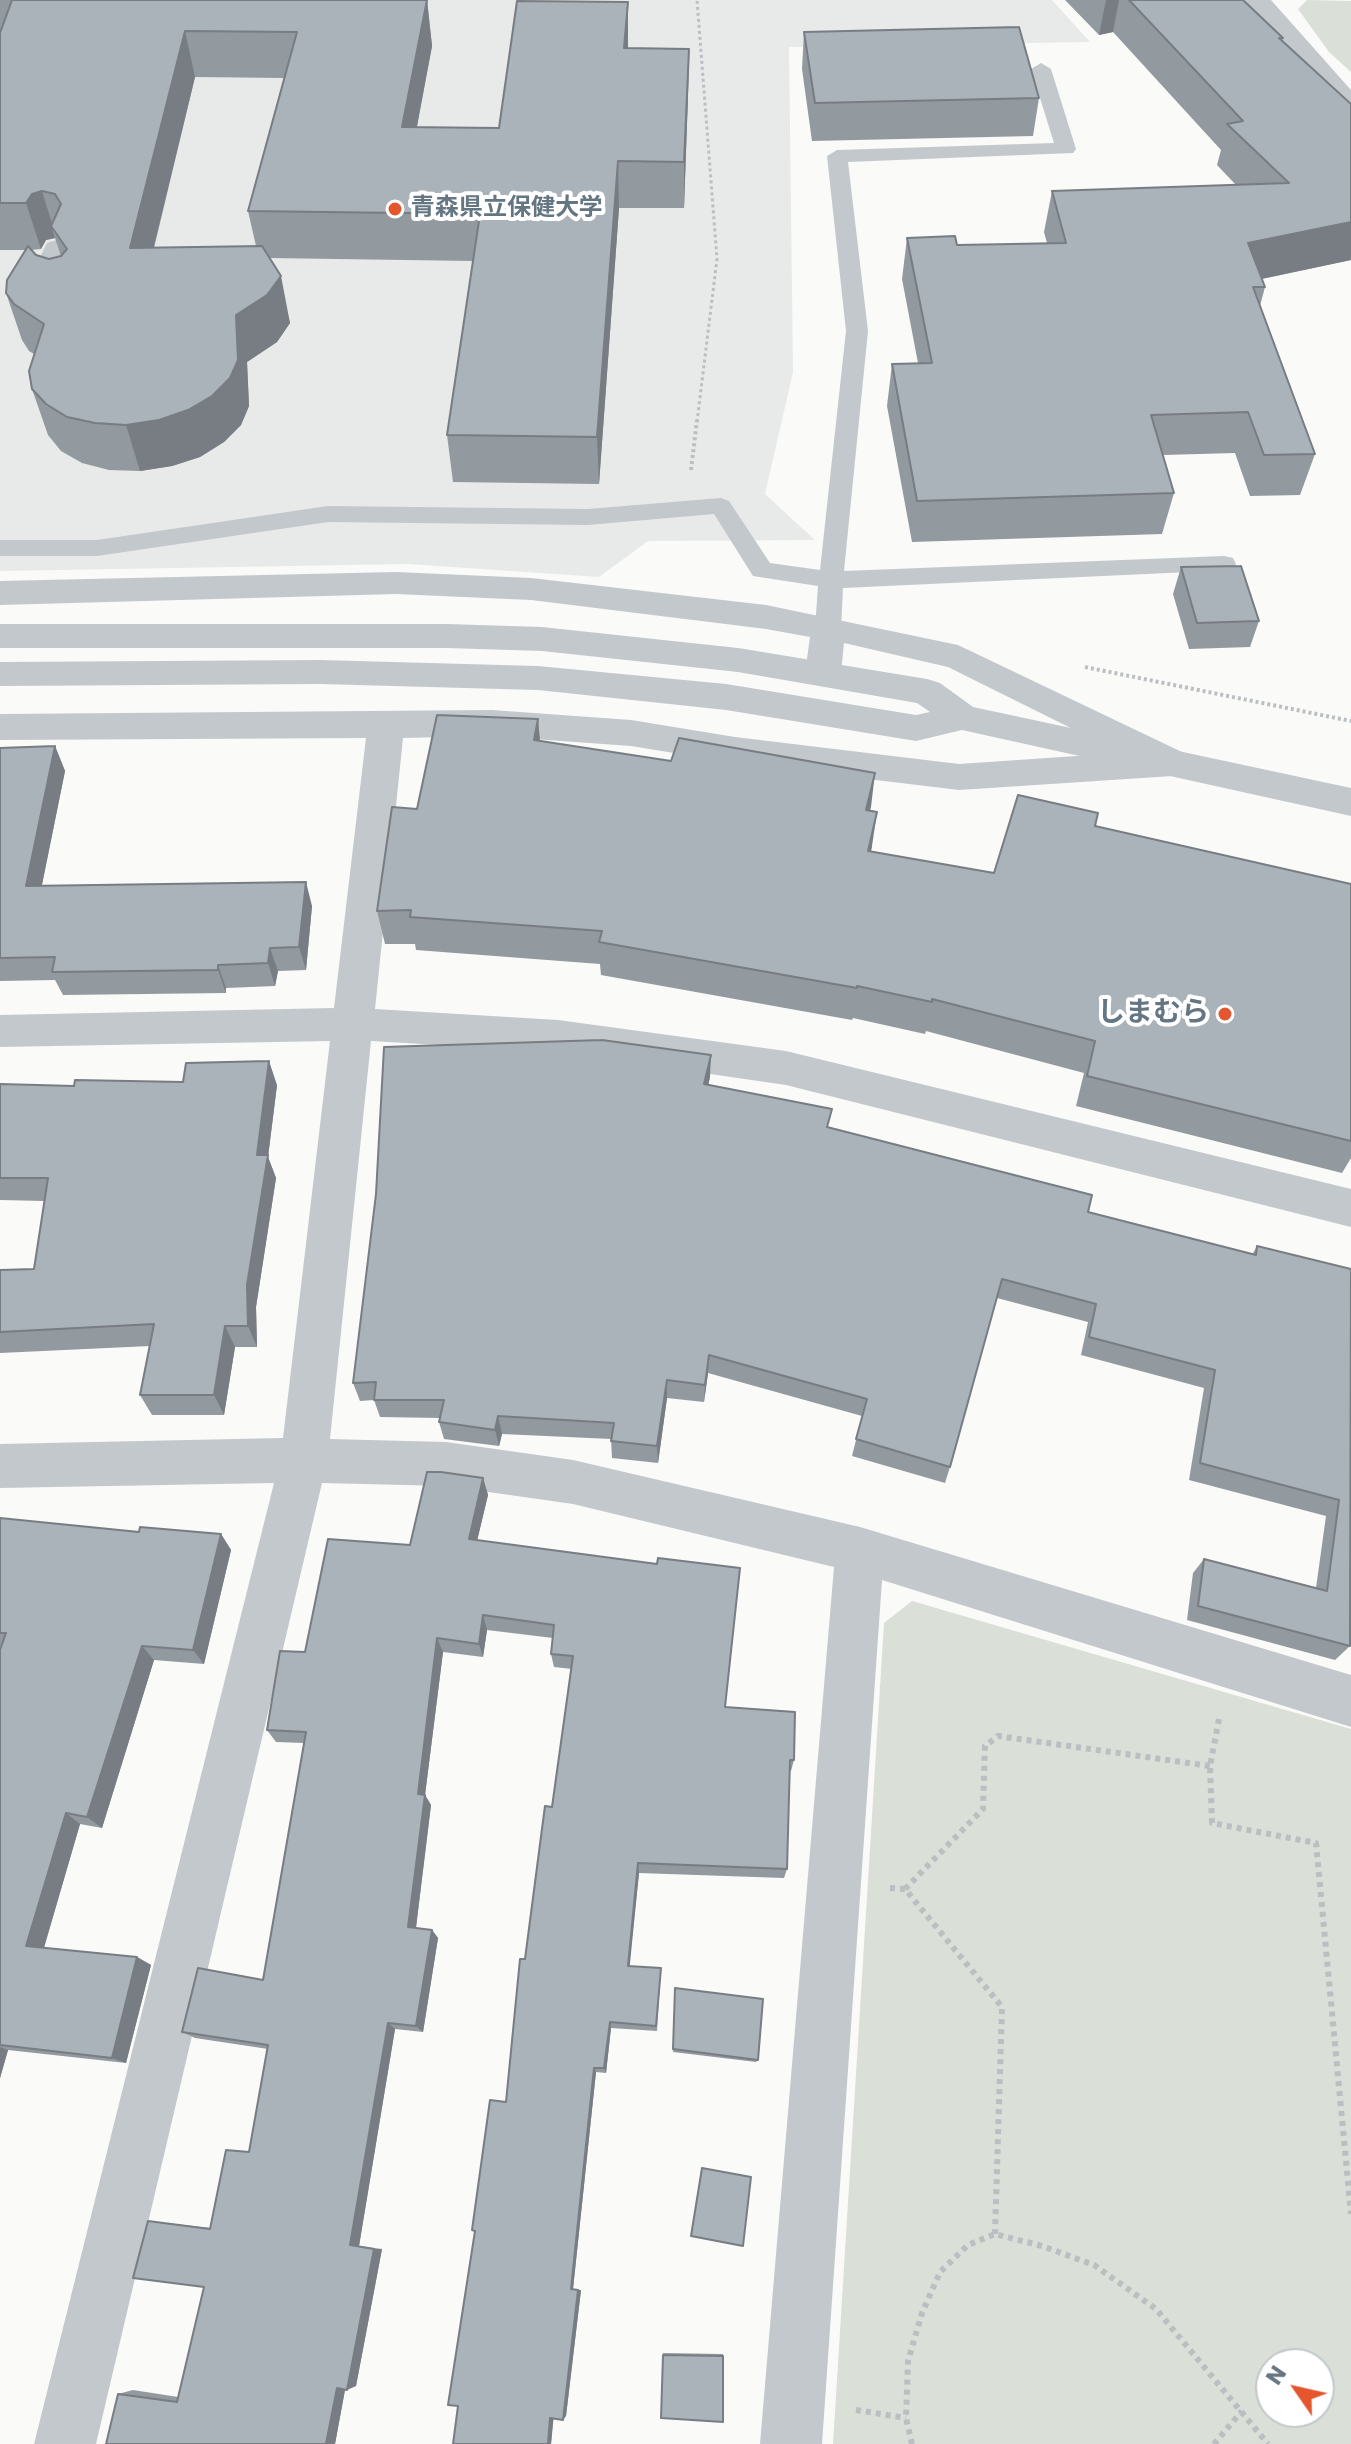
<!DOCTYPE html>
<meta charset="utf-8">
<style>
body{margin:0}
#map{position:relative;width:1351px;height:2444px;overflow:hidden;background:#fafaf8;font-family:Poppins,sans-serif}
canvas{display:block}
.north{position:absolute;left:1255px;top:2348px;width:80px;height:80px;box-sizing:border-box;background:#fff;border:2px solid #c1c8cd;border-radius:50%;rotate:304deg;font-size:22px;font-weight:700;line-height:32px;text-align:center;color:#657683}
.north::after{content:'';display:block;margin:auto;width:28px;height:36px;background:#e4572e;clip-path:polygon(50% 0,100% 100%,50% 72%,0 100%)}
</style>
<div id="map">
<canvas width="1351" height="2444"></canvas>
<div class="north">N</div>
</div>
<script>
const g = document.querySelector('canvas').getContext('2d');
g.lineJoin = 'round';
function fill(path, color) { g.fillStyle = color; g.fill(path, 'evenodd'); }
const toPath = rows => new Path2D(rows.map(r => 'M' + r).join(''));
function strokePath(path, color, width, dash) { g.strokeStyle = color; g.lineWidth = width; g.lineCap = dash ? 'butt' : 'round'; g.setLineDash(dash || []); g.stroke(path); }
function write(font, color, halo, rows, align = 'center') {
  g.font = font + ' Poppins,"Noto Sans JP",sans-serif'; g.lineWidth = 8; g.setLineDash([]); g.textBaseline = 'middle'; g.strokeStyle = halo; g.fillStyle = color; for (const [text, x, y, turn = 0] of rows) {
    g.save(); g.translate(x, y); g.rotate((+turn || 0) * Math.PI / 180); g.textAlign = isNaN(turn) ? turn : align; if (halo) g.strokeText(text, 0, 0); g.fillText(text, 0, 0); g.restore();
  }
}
const built = toPath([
 [0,0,1052,0,1090,42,789,47,793,372,765,494,815,540,648,541,599,577,408,564,0,571]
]);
const green = toPath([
 [1307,0,1351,1,1351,72,1329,52,1298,9],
 [912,1601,1351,1729,1351,2444,833,2444,884,1623],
 [1319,2364,1319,2412,1271,2412,1271,2364]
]);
const pathFar2 = toPath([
 [697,422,717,259,697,0]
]);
const pathFar1 = toPath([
 [691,470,697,420],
 [1085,667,1351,721]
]);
const path = toPath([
 [1219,1719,1210,1766,1212,1823,1316,1843,1351,2214],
 [890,1888,905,1889,1002,2007,995,2234],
 [905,1889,983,1809,985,1746,998,1736,1210,1766],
 [856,2410,906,2418],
 [912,2444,906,2418,908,2361,922,2313,940,2272,968,2245,995,2234,1042,2246,1094,2265,1156,2309,1268,2444],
 [1214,2444,1242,2411]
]);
const service = toPath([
 [1041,63,1051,69,1076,149,1073,153,848,162,868,331,844,571,1224,556,1233,558,1236,564,1233,570,843,588,841,628,837,634,828,637,819,634,815,628,818,586,753,576,714,514,588,525,328,522,97,556,0,556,0,540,97,540,328,506,588,509,721,498,729,501,770,563,820,570,846,331,827,156,837,150,1054,143,1031,69,1041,63]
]);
const pedestrian = toPath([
 [57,240,67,243,72,249,62,273,79,294,75,300,64,303,53,300,32,274,47,243,57,240]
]);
const minor = toPath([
 [396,572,531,578,766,605,958,645,1186,754,1191,763,1186,772,1173,776,959,790,735,763,631,746,492,736,403,738,375,1009,558,1020,786,1051,1351,1189,1351,1227,786,1085,558,1052,371,1041,330,1439,446,1442,573,1460,860,1527,1351,1675,1351,1727,882,1580,822,2444,760,2444,834,1567,573,1504,446,1486,322,1483,96,2444,34,2444,274,1483,0,1488,0,1444,283,1438,330,1041,0,1047,0,1015,334,1008,366,738,0,740,0,714,492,710,631,720,735,737,959,764,1121,753,948,667,844,643,841,673,836,682,823,685,810,682,805,673,810,637,766,629,531,600,396,594,0,605,0,581,396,572]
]);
const tertiary = toPath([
 [1244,0,1271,0,1351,90,1351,114,1341,112,1244,0],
 [0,624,447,624,542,627,738,648,927,679,940,683,973,707,1351,788,1351,816,962,730,916,741,726,710,538,690,320,684,0,686,0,662,320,660,538,666,726,684,916,715,930,712,917,703,738,672,542,651,447,648,0,648,0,624]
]);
const wall = toPath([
 [0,0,427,0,432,46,417,127,499,128,628,48,689,49,688,95,684,208,619,208,599,484,453,482,447,435,473,261,269,258,290,323,277,342,247,362,249,406,241,425,224,442,200,457,172,466,140,471,109,470,82,463,61,451,48,435,32,389,34,354,29,351,22,340,6,293,26,250,0,250],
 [195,77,284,78,248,211,256,246,154,248],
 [55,238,61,256,49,259,36,255,31,250,41,249,46,240],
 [1065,0,1243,0,1283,38,1282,41,1351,260,1262,279,1265,287,1260,306,1315,454,1300,495,1250,496,1235,453,1163,455,1174,493,1162,534,912,542,887,406,892,364,918,363,902,279,907,238,957,245,1047,243,1044,232,1052,191,1236,185,1217,165,1221,150,1113,32,1099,35],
 [804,32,1039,98,1033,136,812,141,802,69],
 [1181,567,1259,621,1250,647,1189,649,1173,594],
 [538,719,540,741,870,810,872,846,871,852,994,873,1095,826,1351,884,1351,1158,1342,1173,1076,1106,1084,1073,926,1031,925,1034,853,1018,852,1020,601,975,600,964,416,950,415,944,385,944,377,911,417,809],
 [55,746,65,771,42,885,312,906,306,970,278,971,275,986,226,988,226,993,63,995,55,980,0,981,0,748],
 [710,1077,708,1085,829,1127,1088,1212,1252,1255,1257,1246,1351,1269,1350,1646,1335,1660,1187,1620,1193,1573,1204,1559,1316,1588,1326,1516,1189,1480,1204,1388,1081,1355,1088,1322,997,1298,950,1467,945,1483,852,1456,862,1416,708,1373,704,1402,667,1398,658,1463,612,1458,611,1439,502,1434,499,1446,444,1439,439,1422,440,1418,380,1417,374,1400,360,1401,353,1383],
 [0,1084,74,1086,277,1085,268,1157,276,1178,256,1307,257,1347,235,1347,224,1415,152,1415,140,1395,150,1346,0,1353,0,1270,34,1269,44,1201,0,1200],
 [483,1478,488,1495,477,1540,725,1707,794,1760,791,1771,789,1771,787,1869,784,1878,639,1873,629,1966,661,1968,657,2031,611,2028,606,2073,596,2072,573,2289,581,2290,566,2416,553,2419,551,2444,453,2444,506,2102,525,1959,552,1807,572,1669,554,1667,551,1654,553,1638,487,1630,483,1657,443,1652,425,1795,431,1805,416,1928,432,1930,438,1938,423,2032,395,2029,359,2246,382,2249,356,2386,345,2389,335,2444,118,2394,133,2390,178,2397,204,2287,148,2221,211,2228,249,2152,268,2049,195,2038,182,2032,263,1980,304,1743,276,1742,267,1730,305,1652,410,1545],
 [0,1518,139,1532,221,1534,231,1550,204,1664,154,1660,102,1828,80,1824,44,1948,137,1957,151,1965,126,2063,8,2050,0,2078,0,1650,2,1646,0,1646],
 [675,1988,758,2060,756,2062,673,2052],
 [663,2353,723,2354,723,2356,661,2418]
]);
const shadedWall = toPath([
 [427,0,432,46,408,173,402,127],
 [1106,0,1119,0,1113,32,1099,35],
 [628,2,628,48,624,48],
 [185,31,195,77,142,295,130,248],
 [689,49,688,95,684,208,684,162],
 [618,161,619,208,599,484,597,437],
 [42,191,54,230,51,226,55,238,46,240,41,249,26,203,32,194],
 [1351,222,1351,260,1237,284,1248,243],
 [281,276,290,323,277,342,247,362,249,406,241,425,224,442,200,457,172,466,140,471,126,425,236,315],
 [538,719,541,754,534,740],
 [55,746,65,771,37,909,26,886],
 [875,773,871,807,862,844,866,810],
 [877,812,872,846,863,885,868,851],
 [306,882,312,906,306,970,299,947],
 [270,948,278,971,275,986,268,963],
 [218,965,226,988,226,993,218,970],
 [711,1055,710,1077,704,1105,704,1084],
 [269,1061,277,1085,268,1157,276,1178,256,1307,257,1347,248,1326,247,1285,257,1155],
 [225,1326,235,1347,224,1415,214,1395],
 [709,1355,708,1373,704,1402,705,1385],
 [667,1380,667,1398,658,1463,657,1446],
 [498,1416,502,1434,499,1446,495,1430],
 [483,1478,488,1495,474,1554,469,1539],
 [221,1534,231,1550,204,1664,193,1650],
 [483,1615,487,1630,483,1657,479,1644],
 [437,1638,443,1652,425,1795,431,1805,415,1935,408,1927,418,1794],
 [142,1646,154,1660,102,1828,87,1817],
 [66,1813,80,1824,42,1954,26,1946],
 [638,1863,639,1873,629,1973,628,1966],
 [432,1930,438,1938,423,2032,416,2026],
 [137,1957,151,1965,126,2063,112,2058],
 [610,2022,611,2028,606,2073,604,2068],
 [388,2023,395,2029,359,2246,350,2245],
 [0,2047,8,2050,0,2078],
 [594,2068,596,2072,573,2289,571,2289],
 [374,2249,382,2249,356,2386,347,2390],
 [578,2290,581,2290,566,2416,563,2420],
 [346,2385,335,2444,326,2444,337,2388],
 [554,2414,551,2444,548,2444,550,2418]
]);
const building = toPath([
 [12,0,427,0,402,127,499,128,517,1,628,2,624,48,689,49,684,162,618,161,597,437,447,435,480,214,248,211,297,32,185,31,130,248,262,246,281,276,267,295,236,315,238,360,230,378,212,396,188,410,159,420,126,425,95,423,67,417,46,404,32,389,29,371,44,324,14,304,6,293,7,280,28,246,36,255,49,259,61,256,67,249,51,226,61,204,55,194,42,191,32,194,26,203,0,203,0,33,12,0],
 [1129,0,1243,0,1283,38,1279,38,1351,104,1351,222,1248,243,1265,287,1253,287,1315,454,1264,455,1248,412,1151,415,1174,493,917,501,892,364,932,363,907,238,955,236,957,245,1066,243,1052,191,1289,183,1227,124,1243,121,1129,0],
 [1019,27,1039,98,815,103,804,32,1019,27],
 [1241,566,1259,621,1197,623,1181,567,1241,566],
 [437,715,538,719,534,740,671,761,679,738,875,773,866,810,877,812,868,851,994,873,1018,795,1098,813,1095,826,1351,884,1351,1141,1087,1076,1095,1041,932,999,932,1002,857,986,857,988,599,942,602,931,410,917,411,910,377,911,392,807,417,809,437,715],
 [55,746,26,886,306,882,299,947,270,948,268,963,218,965,218,970,52,972,55,957,0,958,0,748,55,746],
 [602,1040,711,1055,704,1084,832,1109,827,1127,1092,1195,1088,1212,1256,1255,1257,1246,1351,1269,1350,1646,1198,1606,1204,1559,1327,1591,1339,1500,1200,1463,1215,1370,1089,1337,1096,1304,1002,1279,950,1467,856,1439,867,1399,709,1355,705,1385,667,1380,657,1446,611,1441,614,1423,498,1416,495,1430,439,1422,444,1400,374,1400,376,1382,353,1383,376,1194,384,1047,602,1040],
 [269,1061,257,1155,268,1155,247,1285,248,1326,225,1326,214,1395,140,1395,154,1324,0,1332,0,1270,34,1269,48,1178,0,1178,0,1084,74,1086,75,1080,183,1082,186,1063,269,1061],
 [427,1472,441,1472,483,1478,469,1539,657,1564,658,1558,740,1568,725,1707,795,1712,794,1760,790,1760,787,1869,638,1863,628,1966,661,1968,656,2026,610,2022,604,2068,594,2068,571,2289,578,2290,563,2420,550,2418,548,2444,453,2444,458,2406,448,2405,475,2231,472,2230,490,2100,506,2102,520,1959,525,1959,545,1806,552,1807,573,1656,551,1654,554,1625,483,1615,479,1644,437,1638,418,1794,425,1795,408,1927,432,1930,416,2026,388,2023,350,2245,374,2249,347,2390,337,2388,326,2444,106,2444,118,2394,177,2402,204,2287,133,2278,148,2221,210,2229,226,2150,249,2152,268,2045,182,2032,198,1968,263,1980,306,1732,267,1730,280,1651,305,1652,328,1539,410,1545,427,1472],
 [0,1518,139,1532,140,1527,221,1534,193,1650,142,1646,87,1817,66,1813,26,1946,137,1957,112,2058,0,2045,0,1650,6,1633,0,1633,0,1518],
 [675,1988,763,1999,758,2060,673,2049,675,1988],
 [702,2168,751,2177,743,2246,691,2236,702,2168],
 [663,2355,723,2356,723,2422,661,2418,663,2355]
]);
const markers = [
 [395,209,8,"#e4572e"],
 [1225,1014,8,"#e4572e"]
];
const farPoinames = [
 ["青森県立保健大学",411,209]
];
const poiNames = [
 ["しまむら",1209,1014]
];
fill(built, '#e8e9e9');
fill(green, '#dadfd7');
strokePath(pathFar2, '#bbbfc2', 3, [3, 3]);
strokePath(pathFar1, '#bbbfc2', 4, [3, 3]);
strokePath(path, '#bbbfc2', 6, [5, 5]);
fill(service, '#c3c8cc');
fill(pedestrian, '#c3c8cc');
fill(minor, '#c3c8cc');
fill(tertiary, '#c3c8cc');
fill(wall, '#929a9f');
fill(shadedWall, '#777d82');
fill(building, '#aab3b9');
strokePath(building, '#777d82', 2);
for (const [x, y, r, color] of markers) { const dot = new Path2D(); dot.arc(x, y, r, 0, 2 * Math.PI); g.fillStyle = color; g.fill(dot); strokePath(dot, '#fff', 3); }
write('bold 24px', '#657683', '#fff', farPoinames, 'left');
write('bold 28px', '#657683', '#fff', poiNames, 'right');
</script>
